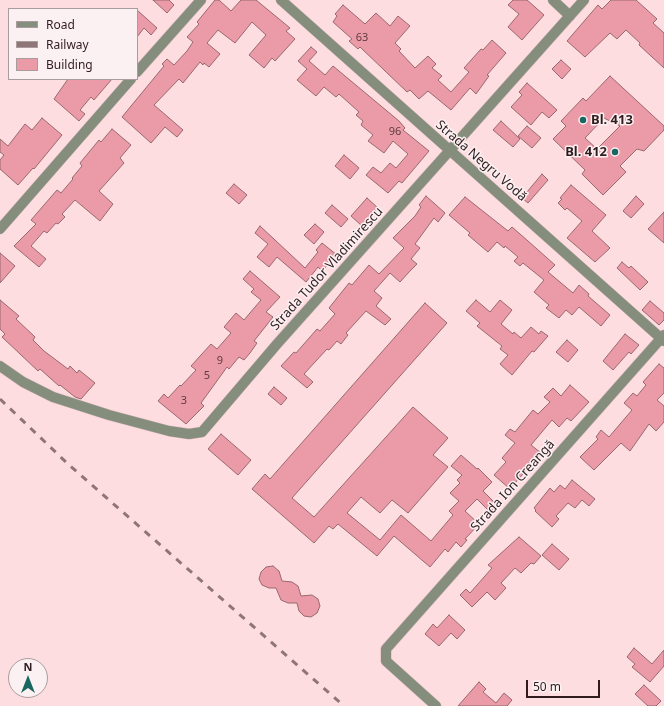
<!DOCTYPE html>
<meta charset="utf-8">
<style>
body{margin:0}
#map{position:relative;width:664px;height:706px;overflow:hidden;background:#fedde1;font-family:"Noto Sans",sans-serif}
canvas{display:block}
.legend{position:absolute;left:8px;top:8px;width:130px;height:72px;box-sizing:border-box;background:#fcf1f2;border:1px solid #aa9c9e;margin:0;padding:5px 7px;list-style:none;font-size:12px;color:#301c1f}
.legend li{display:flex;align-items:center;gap:8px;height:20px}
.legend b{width:20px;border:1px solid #aa9c9e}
.north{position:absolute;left:8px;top:658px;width:40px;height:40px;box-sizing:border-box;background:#fcf1f2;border:1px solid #aa9c9e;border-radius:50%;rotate:0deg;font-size:11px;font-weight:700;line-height:16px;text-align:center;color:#301c1f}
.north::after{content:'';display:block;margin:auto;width:14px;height:18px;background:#1a6762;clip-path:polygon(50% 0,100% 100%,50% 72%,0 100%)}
.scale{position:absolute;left:526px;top:680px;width:74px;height:18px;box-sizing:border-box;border:2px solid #301c1f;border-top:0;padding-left:5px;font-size:12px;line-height:14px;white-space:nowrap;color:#301c1f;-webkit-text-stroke:3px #fcf1f2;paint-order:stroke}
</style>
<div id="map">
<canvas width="664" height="706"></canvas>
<ul class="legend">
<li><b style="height:5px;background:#858e7d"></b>Road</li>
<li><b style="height:5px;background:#8f7578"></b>Railway</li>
<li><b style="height:11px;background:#eb9ba7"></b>Building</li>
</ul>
<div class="north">N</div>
<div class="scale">50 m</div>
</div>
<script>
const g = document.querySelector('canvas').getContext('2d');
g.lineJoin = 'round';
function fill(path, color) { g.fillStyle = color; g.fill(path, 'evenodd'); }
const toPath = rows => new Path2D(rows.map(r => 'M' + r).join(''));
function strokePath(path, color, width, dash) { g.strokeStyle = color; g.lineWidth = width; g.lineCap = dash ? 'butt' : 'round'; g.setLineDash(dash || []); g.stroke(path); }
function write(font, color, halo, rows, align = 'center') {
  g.font = font + ' "Noto Sans",sans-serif'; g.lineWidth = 3; g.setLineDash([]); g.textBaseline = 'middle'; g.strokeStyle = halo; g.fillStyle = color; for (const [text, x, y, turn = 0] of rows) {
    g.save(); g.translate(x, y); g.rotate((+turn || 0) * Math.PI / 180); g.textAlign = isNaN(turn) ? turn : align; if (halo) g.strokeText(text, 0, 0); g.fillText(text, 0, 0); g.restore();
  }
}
const building = toPath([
 [153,0,169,0,174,5,167,13,153,0],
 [215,0,219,0,231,11,241,0,256,0,290,28,286,31,295,39,275,61,272,58,264,68,249,55,266,35,252,22,235,43,218,30,207,43,220,54,209,67,204,63,203,65,200,62,183,83,179,79,154,105,183,130,177,137,165,127,151,143,122,117,164,66,162,64,167,59,174,65,187,51,193,42,187,37,199,24,197,22,215,0],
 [513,0,527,0,544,15,522,40,508,27,519,14,508,5,513,0],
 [611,0,636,0,657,19,653,23,664,33,664,68,639,45,640,43,626,30,617,39,610,33,585,57,567,41,598,5,602,9,611,0],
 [343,5,365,24,376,13,390,26,398,16,410,26,395,43,401,49,399,51,415,68,428,56,436,64,432,68,442,76,438,80,451,92,469,72,464,68,481,49,483,50,492,40,506,53,487,75,489,76,476,94,470,88,451,110,428,91,419,99,410,90,407,92,360,47,358,49,349,41,352,39,333,22,337,16,335,14,343,5],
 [137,10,157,28,151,35,144,28,137,37,137,10],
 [311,47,317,52,309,61,325,75,333,66,399,121,405,128,403,130,429,151,402,183,399,181,388,193,366,175,373,167,381,173,390,163,396,168,408,154,393,141,384,153,368,141,373,135,361,125,363,121,356,115,359,112,339,94,336,97,324,87,316,96,297,80,307,69,298,61,311,47],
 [561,60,571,69,562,79,552,69,561,60],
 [610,76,664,126,664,130,644,151,637,149,620,166,626,172,603,195,582,174,585,170,553,139,566,126,561,121,583,98,586,101,610,76],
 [604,118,620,126,597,149,585,138,604,118],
 [68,79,112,79,94,100,91,97,80,110,85,114,79,121,54,99,68,79],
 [527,83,557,110,549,118,542,112,531,125,511,107,522,95,519,92,527,83],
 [42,118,62,135,34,169,33,168,18,185,0,169,0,160,4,155,0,152,0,139,8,146,25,124,32,130,42,118],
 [501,121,520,139,513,147,493,130,501,121],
 [527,126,541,138,532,148,518,136,527,126],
 [112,129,131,145,120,158,124,163,99,191,113,204,100,221,75,200,62,214,65,217,58,224,56,223,47,233,44,231,31,246,46,259,39,267,14,246,36,224,31,220,57,190,61,193,73,179,72,178,82,166,80,163,99,140,101,142,112,129],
 [344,155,359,168,350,179,335,166,344,155],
 [542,174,548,180,528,203,522,198,542,174],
 [234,184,247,195,239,204,226,193,234,184],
 [571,185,606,215,592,231,610,248,595,262,567,238,582,221,567,208,565,210,558,203,562,199,560,198,571,185],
 [426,196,445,213,438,222,434,218,415,244,420,248,411,259,417,264,410,271,400,282,390,273,374,291,382,298,376,306,391,319,385,325,366,311,346,333,348,335,341,344,337,341,329,350,327,349,304,374,313,382,307,388,281,366,294,352,296,353,317,329,320,331,335,314,329,308,349,283,352,285,369,265,379,274,404,248,393,238,415,216,421,207,419,205,426,196],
 [636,196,644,204,631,218,623,211,636,196],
 [465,197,508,231,512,227,528,241,555,265,548,272,573,293,579,285,589,294,588,296,610,315,601,326,579,307,572,315,566,310,559,318,546,308,549,305,534,292,544,280,523,263,520,266,514,261,518,257,505,246,504,248,497,242,488,252,468,235,470,233,449,215,465,197],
 [367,198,378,208,362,226,351,216,367,198],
 [332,205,348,219,341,227,325,213,332,205],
 [664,212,664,243,648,229,664,212],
 [315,224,324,232,314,244,304,235,315,224],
 [260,226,305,268,318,252,316,250,322,243,337,255,322,271,318,267,306,282,277,257,269,267,257,257,268,244,255,233,260,226],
 [0,253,15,266,0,283,0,253],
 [622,262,629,268,631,266,648,282,640,290,617,268,622,262],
 [250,271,280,297,266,312,273,317,254,341,257,343,250,353,244,360,239,357,229,369,227,367,201,403,204,406,186,424,158,401,164,394,168,398,180,385,181,386,196,370,191,366,211,344,217,349,231,333,224,327,236,313,244,320,261,300,251,292,254,289,243,279,250,271],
 [0,300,19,316,16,319,35,337,33,340,44,351,68,369,70,366,77,373,79,370,95,383,81,399,75,397,60,385,59,386,40,369,38,371,2,337,5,334,0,329,0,300],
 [476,300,490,312,500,300,512,310,501,324,513,334,514,332,521,338,531,327,539,334,541,331,548,336,534,352,532,351,512,375,500,364,508,355,500,349,502,346,477,326,480,323,466,311,476,300],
 [650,301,664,313,664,320,659,325,642,310,650,301],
 [425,303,447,323,292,498,314,517,413,407,448,438,433,455,448,467,408,513,392,500,380,513,361,497,347,513,380,540,401,515,431,541,453,515,449,511,459,501,450,493,460,483,457,480,462,475,451,466,461,455,477,469,478,468,492,482,483,491,497,505,490,512,477,499,465,511,479,524,465,539,467,540,461,547,456,542,448,552,445,549,430,567,394,536,377,556,338,524,333,529,329,526,314,543,252,489,265,474,270,479,425,303],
 [625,334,639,345,631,354,629,352,613,370,603,361,625,334],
 [567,340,578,350,568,362,556,352,567,340],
 [659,364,664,368,664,393,657,400,664,406,664,422,656,431,649,424,630,451,621,443,594,470,580,457,598,439,596,437,601,430,609,437,632,410,624,403,633,393,637,396,646,385,643,382,659,364],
 [570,385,589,402,571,421,567,418,559,427,552,420,531,445,541,453,510,489,494,475,506,462,502,458,515,443,505,435,510,429,515,432,533,410,538,414,550,402,544,397,553,388,561,396,570,385],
 [274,387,287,398,281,405,268,394,274,387],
 [221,434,251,460,238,475,208,449,221,434],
 [572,480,595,499,589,506,582,500,575,508,568,503,556,516,559,519,552,527,535,511,536,510,534,508,550,488,554,492,560,485,565,489,572,480],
 [519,537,541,556,534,564,531,563,521,573,515,568,501,583,506,588,495,600,487,592,472,607,460,595,466,589,470,593,492,568,488,565,519,537],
 [552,544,569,559,559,570,542,555,552,544],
 [273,566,279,571,282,581,292,582,298,586,301,596,312,595,318,599,320,606,317,613,311,617,304,616,299,611,297,603,288,603,281,600,276,588,269,588,262,585,259,579,261,572,266,567,273,566],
 [449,615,465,630,457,639,451,633,439,646,425,634,433,624,437,628,449,615],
 [634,648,652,664,664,650,664,666,650,682,632,667,635,664,627,657,634,648],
 [479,682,486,689,483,692,496,703,504,693,512,700,507,706,458,706,479,682],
 [644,685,661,701,656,706,648,706,635,694,644,685]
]);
const minor = toPath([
 [281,0,664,341],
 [553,0,570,16],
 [137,72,201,0],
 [0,229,131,79],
 [0,366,23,382,53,397,109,415,169,431,189,434,202,432,277,344,584,0],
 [436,706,386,661,386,649,664,335]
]);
const rail = toPath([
 [0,399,68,464,344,706]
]);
const markers = [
 [583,120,4,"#1a6762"],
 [615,152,4,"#1a6762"]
];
const numberNames = [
 ["63",362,38],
 ["96",395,132],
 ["9",220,361],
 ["5",207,376],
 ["3",184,401]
];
const poiNames = [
 ["Bl. 413",591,120],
 ["Bl. 412",607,152,"right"]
];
const streetNames = [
 ["Strada Negru Vodă",481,161,41],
 ["Strada Tudor Vladimirescu",327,269,-48],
 ["Strada Ion Creangă",513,486,-48]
];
fill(building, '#eb9ba7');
strokePath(building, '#98686f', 1);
strokePath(minor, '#d9babe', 11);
strokePath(minor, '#858e7d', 10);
strokePath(rail, '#8f7578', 3, [7, 7]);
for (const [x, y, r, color] of markers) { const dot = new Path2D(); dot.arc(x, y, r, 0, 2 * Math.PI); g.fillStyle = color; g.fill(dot); strokePath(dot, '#fcf1f2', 1.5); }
write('11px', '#5f3c41', null, numberNames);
write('bold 13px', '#301c1f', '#fcf1f2', poiNames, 'left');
write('13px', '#301c1f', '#fcf1f2', streetNames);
</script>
